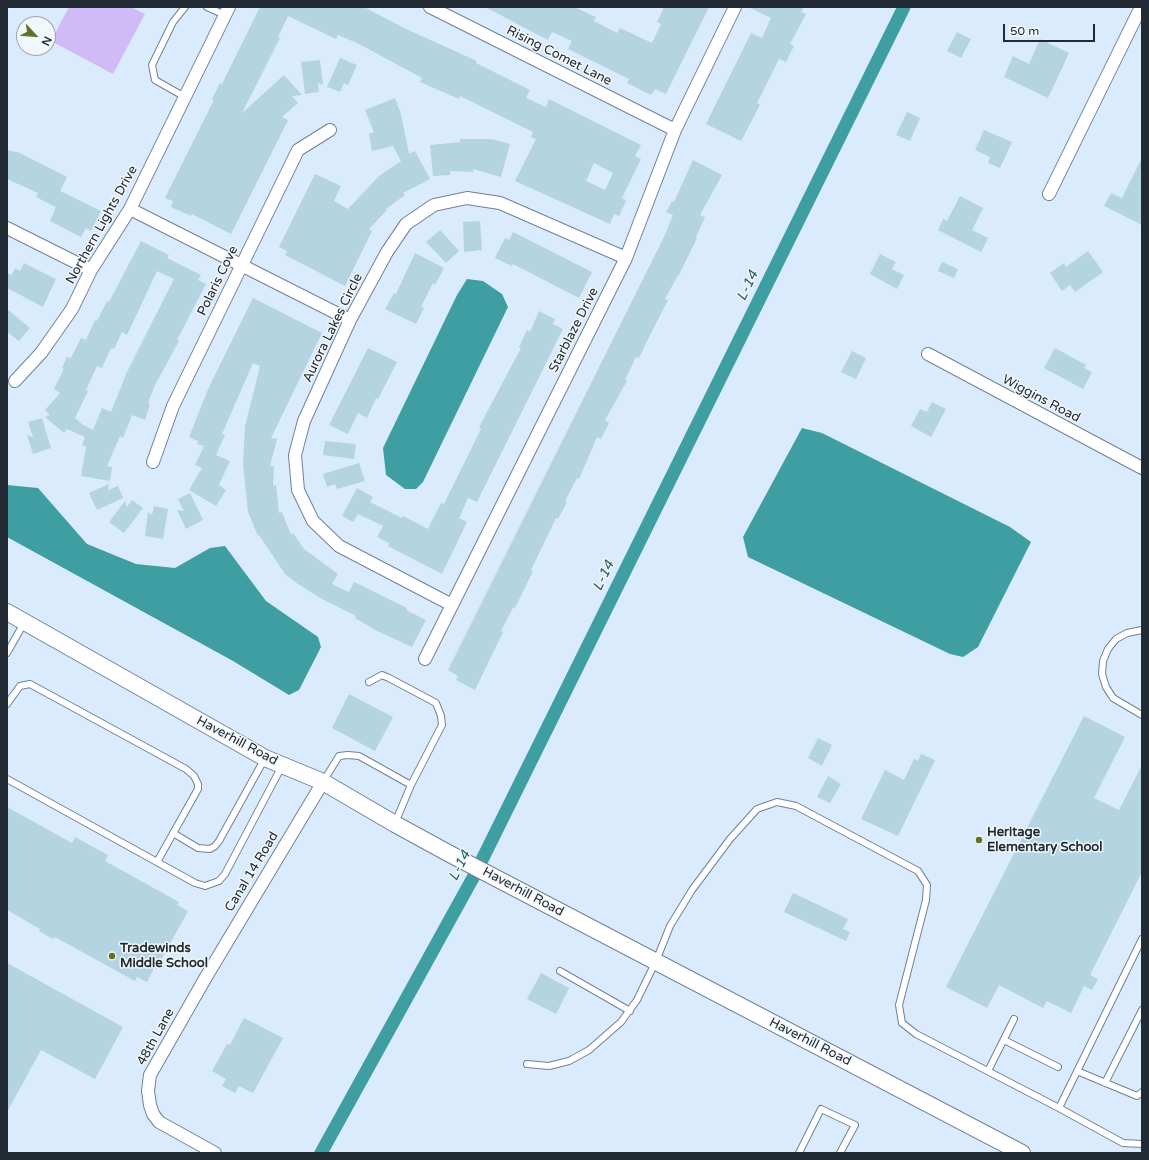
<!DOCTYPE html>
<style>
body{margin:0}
#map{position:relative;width:1149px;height:1160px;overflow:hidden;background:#daebfd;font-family:"Varela Round",sans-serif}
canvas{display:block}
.frame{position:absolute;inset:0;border:8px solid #222a33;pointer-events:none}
.north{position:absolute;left:16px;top:16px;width:40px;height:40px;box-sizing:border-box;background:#f2f7fb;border:1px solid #9fa5ab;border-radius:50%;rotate:116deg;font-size:11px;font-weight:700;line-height:16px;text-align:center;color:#222a33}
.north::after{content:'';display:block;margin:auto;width:14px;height:18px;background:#617321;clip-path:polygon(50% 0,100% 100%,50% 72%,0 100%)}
.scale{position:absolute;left:1003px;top:24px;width:92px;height:18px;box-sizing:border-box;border:2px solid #222a33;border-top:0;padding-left:5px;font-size:12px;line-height:14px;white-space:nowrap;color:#222a33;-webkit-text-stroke:3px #f2f7fb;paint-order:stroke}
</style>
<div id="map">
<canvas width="1149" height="1160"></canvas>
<div class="frame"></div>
<div class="north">N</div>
<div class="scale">50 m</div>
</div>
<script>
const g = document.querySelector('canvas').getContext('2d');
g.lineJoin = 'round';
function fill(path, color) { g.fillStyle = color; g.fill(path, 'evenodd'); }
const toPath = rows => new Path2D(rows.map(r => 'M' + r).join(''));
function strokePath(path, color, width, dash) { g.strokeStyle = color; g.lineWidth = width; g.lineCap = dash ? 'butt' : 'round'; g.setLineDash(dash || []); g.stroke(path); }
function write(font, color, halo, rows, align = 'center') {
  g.font = font + ' "Varela Round",sans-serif'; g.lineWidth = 3; g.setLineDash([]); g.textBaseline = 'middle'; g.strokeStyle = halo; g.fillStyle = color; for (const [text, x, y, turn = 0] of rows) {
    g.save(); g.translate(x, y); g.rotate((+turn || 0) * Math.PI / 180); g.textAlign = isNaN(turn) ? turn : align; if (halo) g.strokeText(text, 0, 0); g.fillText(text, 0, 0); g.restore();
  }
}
const green = toPath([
 [69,7,131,7,145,14,113,74,51,41]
]);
const water = toPath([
 [467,279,483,281,502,294,508,307,423,482,416,489,405,489,386,475,383,448,457,295],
 [802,428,822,433,1010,527,1031,542,978,647,963,657,950,654,748,557,743,537],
 [7,485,38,488,87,544,136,564,175,568,210,548,225,546,266,601,318,637,321,647,299,690,289,695,233,661,7,537]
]);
const canal = toPath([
 [321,1153,474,876,904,7]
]);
const building = toPath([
 [260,7,364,7,408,30,477,61,476,63,530,90,526,98,546,107,549,99,641,145,635,156,641,159,622,198,626,201,619,216,614,214,610,224,515,181,536,139,531,137,533,132,460,96,459,99,420,82,422,78,359,44,338,35,336,39,288,16,278,37,280,38,242,113,284,75,302,95,292,96,298,103,282,117,288,120,231,234,192,214,191,216,171,207,173,201,165,198,214,100,212,99,220,83,222,84],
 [594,163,613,173,605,190,586,181],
 [485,7,574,7,596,17,594,21,617,33,620,28,652,43,661,24,657,22,664,7,709,7,666,94,655,89,651,95,627,83,629,79,568,49,572,41,552,32,548,40],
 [748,7,804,7,801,12,806,14,790,44,794,46,786,62,779,59,757,103,760,105,741,141,706,124,751,33,762,38,771,18],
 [957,32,971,39,961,58,947,51],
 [1040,39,1069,53,1048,98,1004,77,1013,56,1029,64],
 [340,58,357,65,348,85,344,83,340,92,327,87],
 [320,60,323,85,318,83,319,92,305,94,301,62],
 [395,98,401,114,409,154,415,151,430,179,403,193,405,195,386,209,387,210,369,229,372,231,345,286,285,255,287,251,279,247,315,174,341,186,334,201,348,209,379,176,401,161,393,146,372,151,369,134,374,132,365,110],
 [907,112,920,118,910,141,896,135],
 [984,130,1012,142,1000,168,988,163,990,157,975,150],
 [460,139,492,139,510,144,501,177,473,169,473,172,450,171,450,175,433,176,430,145,460,142],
 [7,150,20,153,67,177,60,191,101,211,91,231,86,228,81,237,50,221,56,207,36,197,38,193,7,179],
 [1142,158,1142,225,1104,206,1111,193,1122,198],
 [693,160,722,175,700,215,705,217,696,237,697,238,679,275,678,275,665,299,668,300,647,341,639,358,636,357,625,380,627,381,605,420,609,423,601,439,597,437,579,479,577,478,565,501,567,502,558,519,556,518,531,570,533,571,515,608,513,608,501,631,503,632,475,690,456,680,458,676,448,670,664,237,673,215,666,212,672,201,674,202],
 [960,196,983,208,972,230,988,238,981,252,938,230,943,219,947,221],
 [480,221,482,250,464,252,463,222],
 [440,230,459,251,446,263,426,242],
 [513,232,592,272,579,298,513,264,512,266,495,258,505,238,509,240],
 [141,241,169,255,167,258,201,275,198,280,206,284,177,340,179,341,155,385,148,403,150,404,145,420,132,415,123,438,120,436,107,466,112,467,110,481,81,476,86,447,82,445,85,437,67,429,64,433,45,417,50,415,45,410,60,393,54,389,64,369,62,368,67,357,71,358,81,338,86,340,95,320,97,321,107,301,109,302],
 [157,271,174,279,127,372,111,412,102,408,93,430,83,425,75,418,88,391,86,390,97,366,102,368,111,348,114,349,122,332,127,335],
 [1088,251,1103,272,1075,292,1070,285,1062,291,1050,273,1064,263,1066,267],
 [415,253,444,268,435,285,433,283,421,307,424,308,416,324,385,309,394,293,396,294],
 [880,254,896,262,892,269,904,275,897,289,870,274],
 [942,262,958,269,954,278,938,271],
 [24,263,56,279,43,307,7,288,7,273,12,275,15,268,20,271],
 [253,298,322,333,271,438,277,439,270,466,274,466,273,486,276,485,279,513,282,512,291,535,293,533,304,549,338,574,332,584,349,592,354,582,407,608,406,610,426,620,412,647,375,630,355,618,356,616,322,599,298,584,285,574,259,535,258,536,248,512,243,464,245,426,260,366,253,363,222,434,225,435,216,455,230,461,219,485,226,490,216,506,189,490,202,468,195,465,204,446,197,444,198,441,189,437,209,387],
 [7,309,30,328,19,341,7,332],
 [539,311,555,319,553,324,563,329,477,502,468,498,459,518,467,522,442,574,388,546,389,543,377,537,383,526,358,514,353,522,342,516,357,488,373,497,370,502,402,518,403,516,428,529,441,503,444,504,481,429,479,428,487,412,521,348,519,347,527,330,530,332],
 [368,348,397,362,378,399,376,398,367,418,358,413,348,434,329,425],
 [1055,348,1086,365,1084,368,1092,372,1083,389,1044,368],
 [852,351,866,358,856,379,841,372],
 [932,402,946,409,931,437,911,426,920,409,927,412],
 [42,418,51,448,33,454,27,435,33,437,28,422],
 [325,441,356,444,354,459,323,455],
 [359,463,365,481,337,489,335,484,327,487,323,474],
 [109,484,108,490,118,486,123,498,97,510,89,493],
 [190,493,203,520,186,529,177,510,184,511,178,499],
 [132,500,143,508,124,533,109,522,125,501,127,507],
 [154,506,168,509,163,539,145,536,148,512,152,515],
 [349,694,393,717,375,751,332,728],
 [1084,716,1125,737,1094,798,1119,810,1142,765,1142,872,1090,975,1098,979,1092,990,1084,986,1071,1013,1047,1001,1043,1008,999,985,987,1008,946,987],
 [818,738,832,745,822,766,808,758],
 [921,754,935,760,898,836,861,819,885,770,904,780,914,759,918,761],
 [828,776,841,784,830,803,817,797],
 [7,807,72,843,75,837,108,855,105,861,179,902,177,905,188,911,156,969,154,968,147,982,137,977,135,981,55,937,53,939,39,931,40,929,7,910],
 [793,893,848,919,843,929,850,932,846,941,784,912],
 [7,963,123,1027,95,1079,41,1050,7,1112],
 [541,973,569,988,556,1014,527,999],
 [244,1018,283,1038,253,1093,239,1086,235,1093,222,1086,226,1079,212,1071,227,1044,230,1045]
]);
const lane = toPath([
 [185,7,173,22,152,65,155,80,185,97],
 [207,7,225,15],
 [1142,630,1127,633,1116,639,1108,649,1103,661,1102,674,1106,687,1113,698,1142,715],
 [7,653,24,623],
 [369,682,382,675,389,678,436,703,441,716,442,725,411,785,395,823],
 [7,704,20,686,30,684,186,769,194,776,198,784,198,789,157,862],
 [7,779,195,883,205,886,219,881,225,874,282,766],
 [323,782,339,756,348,755,359,756,411,785],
 [173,833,198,848,210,849,215,846,219,841,265,758],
 [560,971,630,1011],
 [1004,1040,1058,1067],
 [527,1064,549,1066,569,1061,589,1050,621,1022,637,1000,656,961,670,926,692,890,730,839,757,809,777,802,796,806,918,871,927,885,926,900,899,1005,902,1023,916,1034,1059,1108,1123,1143,1142,1144],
 [988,1071,1014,1019],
 [1077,1071,1137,1096,1142,1092],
 [1105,1083,1142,1010],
 [1059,1108,1142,939],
 [799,1153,821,1109,855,1125,840,1153]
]);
const street = toPath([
 [430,7,675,130],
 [1049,194,1141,7],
 [130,209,350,320],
 [7,228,91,270],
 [928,354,1142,468],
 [15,381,41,353,72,309,91,270,130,209,229,7],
 [153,462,173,406,298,150,330,130],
 [452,605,339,546,313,521,298,490,295,455,304,421,350,320,387,252,406,224,434,205,467,198,500,203,626,258],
 [425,659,626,258,675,130,735,7],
 [215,1153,159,1122,153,1114,150,1105,148,1091,150,1075,206,977,323,782]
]);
const secondary = toPath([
 [7,612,265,758,323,782,395,824,448,853,1022,1153]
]);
const markers = [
 [979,840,4,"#617321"],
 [112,956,4,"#617321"]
];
const streetNames = [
 ["Rising Comet Lane",559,56,27],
 ["Northern Lights Drive",102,225,-61],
 ["Polaris Cove",218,281,-64],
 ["Aurora Lakes Circle",333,328,-64],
 ["Starblaze Drive",574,330,-63],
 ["Wiggins Road",1041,399,28],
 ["Haverhill Road",237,741,28],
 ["Canal 14 Road",252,872,-59],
 ["Haverhill Road",523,892,28],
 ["48th Lane",156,1037,-61],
 ["Haverhill Road",810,1042,27]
];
const poiNames = [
 ["Heritage",987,833],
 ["Elementary School",987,848],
 ["Tradewinds",120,949],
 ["Middle School",120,964]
];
const waterNames = [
 ["L-14",748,286,-64],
 ["L-14",604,576,-64],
 ["L-14",460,866,-63]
];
fill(green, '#d1bbf6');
fill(water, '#3e9ea1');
strokePath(canal, '#3e9ea1', 13);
fill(building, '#b4d4e1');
strokePath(lane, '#6f8296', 8);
strokePath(street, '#6f8296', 14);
strokePath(secondary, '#6f8296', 18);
strokePath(lane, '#fff', 6);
strokePath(street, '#fff', 12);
strokePath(secondary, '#fff', 16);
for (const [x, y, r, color] of markers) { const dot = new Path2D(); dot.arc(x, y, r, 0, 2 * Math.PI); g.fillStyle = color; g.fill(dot); strokePath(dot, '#f2f7fb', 1.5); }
write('13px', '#222a33', '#f2f7fb', streetNames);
write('bold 13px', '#222a33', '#f2f7fb', poiNames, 'left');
write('italic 14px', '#275d5e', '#f2f7fb', waterNames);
</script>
